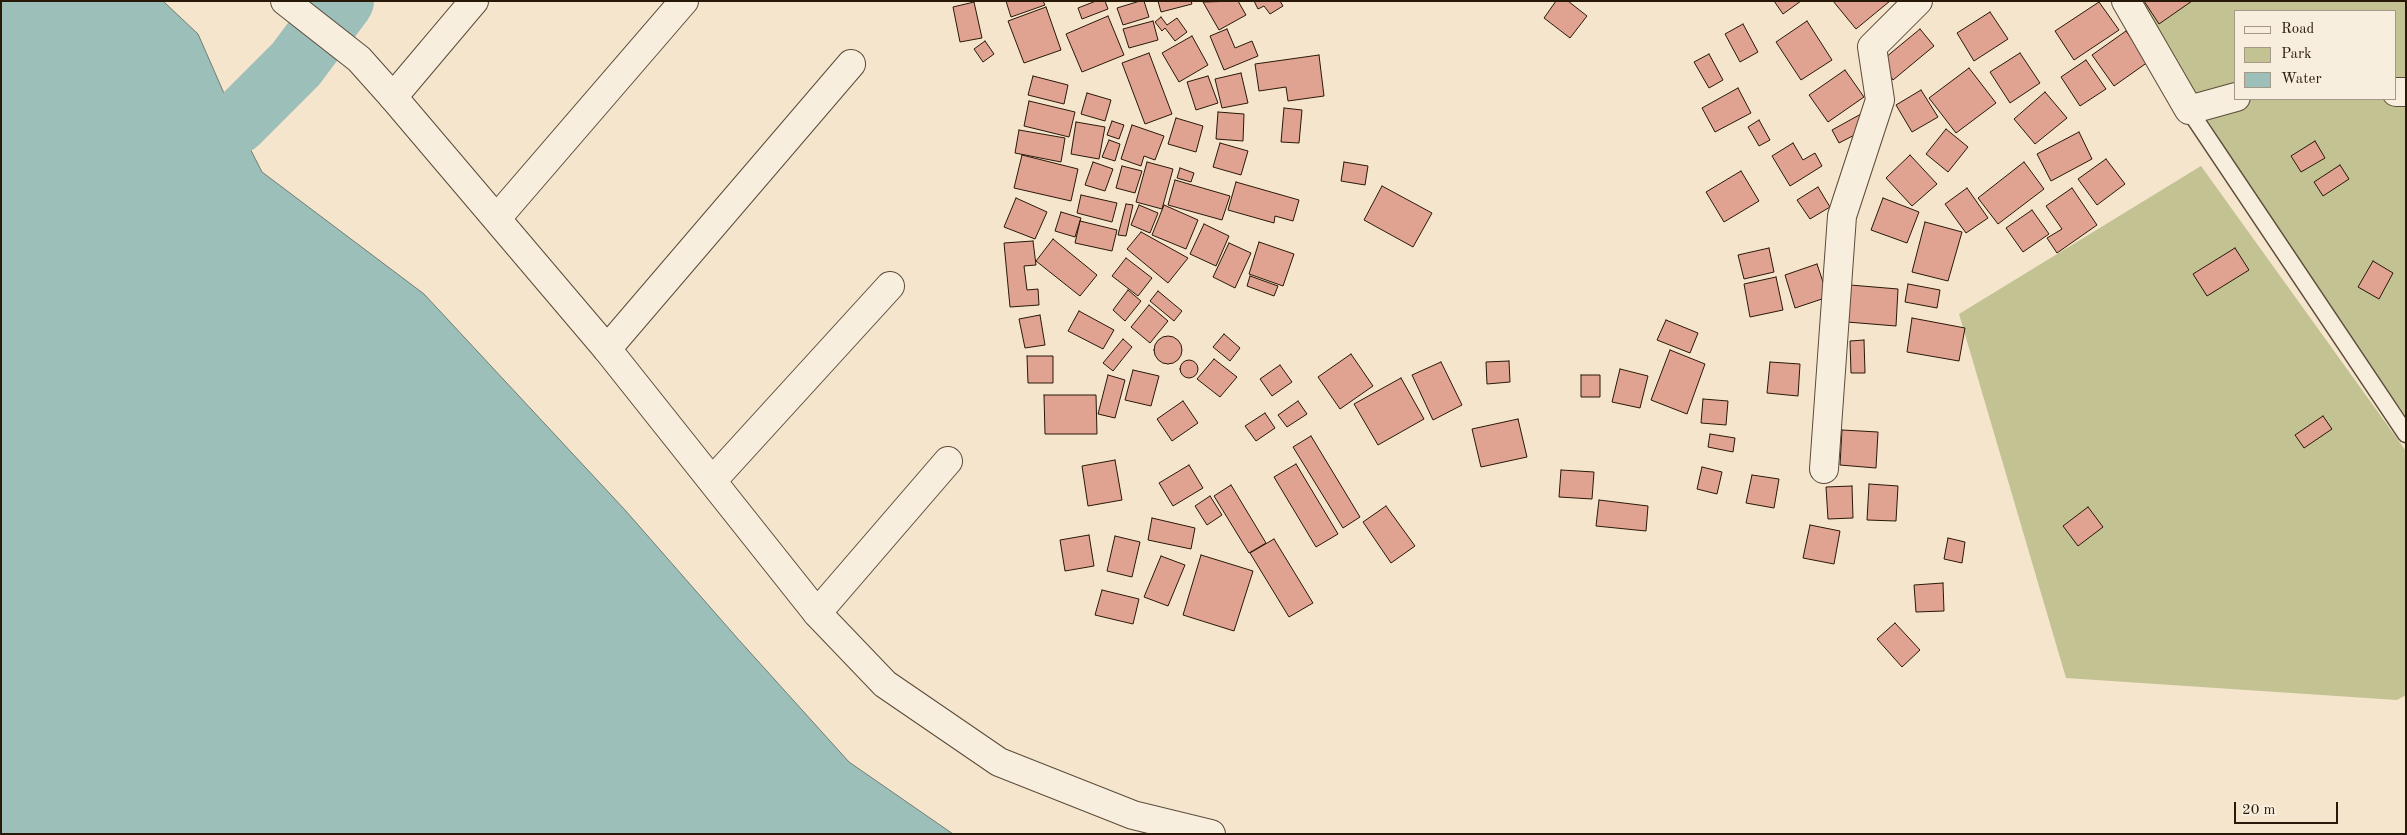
<!DOCTYPE html>
<style>
body{margin:0}
#map{position:relative;width:2407px;height:835px;overflow:hidden;background:#f5e5cc;font-family:"Old Standard TT",serif}
canvas{display:block}
.frame{position:absolute;inset:0;border:2px solid #281808;pointer-events:none}
.legend{position:absolute;left:2234px;top:10px;width:162px;height:90px;box-sizing:border-box;background:#f8eede;border:1px solid #a59888;margin:0;padding:6px 9px;list-style:none;font-size:15px;color:#281808}
.legend li{display:flex;align-items:center;gap:10px;height:25px}
.legend b{width:25px;border:1px solid #a59888}
.scale{position:absolute;left:2234px;top:802px;width:104px;height:22px;box-sizing:border-box;border:2px solid #281808;border-top:0;padding-left:6px;font-size:15px;line-height:18px;white-space:nowrap;color:#281808;-webkit-text-stroke:4px #f8eede;paint-order:stroke}
</style>
<div id="map">
<canvas width="2407" height="835"></canvas>
<div class="frame"></div>
<ul class="legend">
<li><b style="height:6px;background:#f8eede"></b>Road</li>
<li><b style="height:14px;background:#c2c293"></b>Park</li>
<li><b style="height:14px;background:#9cbfb9"></b>Water</li>
</ul>
<div class="scale">20 m</div>
</div>
<script>
const g = document.querySelector('canvas').getContext('2d');
g.lineJoin = 'round';
function fill(path, color) { g.fillStyle = color; g.fill(path, 'evenodd'); }
const toPath = rows => new Path2D(rows.map(r => 'M' + r).join(''));
function strokePath(path, color, width, dash) { g.strokeStyle = color; g.lineWidth = width; g.lineCap = dash ? 'butt' : 'round'; g.setLineDash(dash || []); g.stroke(path); }
const green = toPath([
 [2138,1,2406,1,2406,416,2303,271,2188,89],
 [2236,11,2396,11,2396,99,2236,99],
 [2201,166,2406,451,2406,695,2397,700,2066,678,1959,314]
]);
const water = toPath([
 [1,1,163,1,198,34,237,123,262,172,424,294,625,510,738,639,849,762,953,834,1,834,1,1]
]);
const river = toPath([
 [237,123,296,64,343,1]
]);
const building = toPath([
 [1006,1,1043,1,1045,5,1011,17,1006,1],
 [1096,1,1105,1,1108,9,1082,19,1078,8,1096,1],
 [1140,1,1144,1,1149,17,1123,25,1117,8,1140,1],
 [1158,1,1191,1,1192,4,1161,12,1158,1],
 [1238,1,1246,15,1219,30,1203,2,1238,1],
 [1254,1,1280,1,1283,6,1270,14,1264,6,1258,9,1254,1],
 [1556,1,1568,1,1587,16,1570,38,1544,18,1556,1],
 [1774,1,1801,1,1783,14,1774,1],
 [1833,1,1890,1,1856,29,1833,1],
 [2144,1,2192,1,2159,24,2144,1],
 [974,2,982,38,960,42,953,7,974,2],
 [2099,2,2119,30,2074,60,2055,31,2099,2],
 [1046,7,1061,50,1024,63,1008,21,1046,7],
 [1990,12,2008,39,1974,61,1957,33,1990,12],
 [1108,16,1124,55,1082,72,1066,34,1108,16],
 [1161,17,1167,25,1177,18,1187,32,1175,41,1165,28,1162,31,1155,22,1161,17],
 [1153,21,1158,40,1129,48,1123,29,1153,21],
 [1807,21,1832,60,1801,80,1776,42,1807,21],
 [1743,24,1758,52,1740,62,1725,34,1743,24],
 [1227,29,1235,48,1252,41,1258,56,1224,70,1210,36,1227,29],
 [1920,29,1934,46,1893,80,1880,62,1920,29],
 [2126,31,2148,62,2114,86,2092,55,2126,31],
 [1192,36,1208,65,1179,82,1162,53,1192,36],
 [985,41,994,54,983,62,974,49,985,41],
 [1149,53,1172,114,1145,124,1122,63,1149,53],
 [2020,53,2040,83,2010,103,1990,72,2020,53],
 [1709,54,1723,80,1709,88,1694,62,1709,54],
 [1319,55,1324,96,1288,101,1286,87,1259,91,1255,64,1319,55],
 [2086,60,2106,89,2080,106,2061,77,2086,60],
 [1969,68,1996,103,1956,133,1929,98,1969,68],
 [1845,70,1864,97,1828,122,1809,95,1845,70],
 [1241,73,1248,103,1222,108,1215,79,1241,73],
 [1033,76,1068,85,1064,104,1028,95,1033,76],
 [1208,76,1218,103,1196,110,1187,82,1208,76],
 [1738,88,1751,113,1715,132,1702,108,1738,88],
 [1921,90,1938,117,1912,132,1896,105,1921,90],
 [2045,92,2067,118,2035,144,2014,119,2045,92],
 [1087,93,1111,100,1105,121,1081,114,1087,93],
 [1029,101,1075,112,1069,137,1024,126,1029,101],
 [1284,108,1302,110,1299,143,1281,142,1284,108],
 [1218,112,1244,114,1243,141,1216,139,1218,112],
 [1861,114,1868,128,1839,143,1832,130,1861,114],
 [1176,118,1203,126,1196,152,1168,144,1176,118],
 [1759,120,1770,140,1759,146,1748,127,1759,120],
 [1112,121,1124,125,1119,139,1107,135,1112,121],
 [1076,122,1105,127,1099,159,1071,154,1076,122],
 [1132,125,1164,136,1155,160,1144,156,1141,166,1121,159,1132,125],
 [1946,129,1968,147,1948,172,1926,154,1946,129],
 [1019,130,1065,138,1061,162,1015,153,1019,130],
 [2079,132,2092,159,2051,181,2037,154,2079,132],
 [1109,140,1120,144,1115,161,1102,157,1109,140],
 [2315,141,2325,158,2301,172,2291,156,2315,141],
 [1220,143,1248,151,1241,175,1213,167,1220,143],
 [1793,143,1803,160,1815,153,1822,166,1790,186,1772,156,1793,143],
 [1022,155,1078,169,1071,201,1014,188,1022,155],
 [1910,155,1937,184,1912,206,1886,178,1910,155],
 [2106,159,2125,184,2097,205,2078,179,2106,159],
 [1093,162,1113,169,1105,191,1085,185,1093,162],
 [1147,162,1173,169,1162,209,1136,202,1147,162],
 [1344,162,1368,166,1365,185,1341,181,1344,162],
 [2024,162,2044,189,1998,224,1978,198,2024,162],
 [2340,165,2349,179,2323,196,2314,182,2340,165],
 [1122,166,1142,171,1135,193,1116,188,1122,166],
 [1180,168,1194,173,1191,182,1177,178,1180,168],
 [1741,171,1759,201,1724,222,1706,192,1741,171],
 [1175,180,1230,196,1222,220,1168,205,1175,180],
 [1236,182,1299,200,1293,221,1275,216,1274,223,1228,210,1236,182],
 [1382,186,1432,213,1413,247,1364,220,1382,186],
 [1818,187,1830,207,1810,219,1797,200,1818,187],
 [1967,188,1988,218,1966,233,1945,204,1967,188],
 [2072,188,2097,225,2057,253,2047,238,2062,229,2046,206,2072,188],
 [1081,195,1117,203,1112,222,1077,213,1081,195],
 [1016,198,1047,212,1035,239,1004,227,1016,198],
 [1883,198,1919,212,1907,243,1871,230,1883,198],
 [1126,204,1133,205,1126,236,1118,235,1126,204],
 [1139,205,1158,213,1150,233,1131,225,1139,205],
 [1164,205,1198,220,1186,249,1152,235,1164,205],
 [2032,210,2049,234,2023,252,2006,228,2032,210],
 [1061,212,1081,218,1075,237,1055,231,1061,212],
 [1080,221,1117,230,1112,251,1075,243,1080,221],
 [1925,222,1962,232,1948,281,1912,272,1925,222],
 [1204,224,1229,236,1216,266,1190,254,1204,224],
 [1141,232,1188,258,1168,283,1127,249,1141,232],
 [1053,239,1097,275,1080,296,1036,261,1053,239],
 [1033,241,1036,265,1024,266,1027,290,1038,289,1039,305,1010,307,1004,243,1033,241],
 [1259,242,1294,254,1283,286,1249,274,1259,242],
 [1229,243,1251,253,1235,288,1213,277,1229,243],
 [1769,248,1774,272,1744,279,1738,255,1769,248],
 [2235,248,2249,270,2207,296,2193,274,2235,248],
 [1126,258,1152,278,1138,296,1112,276,1126,258],
 [2373,261,2393,273,2379,299,2358,287,2373,261],
 [1817,264,1828,297,1795,308,1785,275,1817,264],
 [1250,276,1278,286,1274,296,1247,286,1250,276],
 [1776,277,1783,310,1750,317,1744,284,1776,277],
 [1908,284,1940,290,1937,308,1905,302,1908,284],
 [1850,285,1898,289,1896,326,1847,322,1850,285],
 [1128,290,1141,301,1125,321,1113,310,1128,290],
 [1158,291,1182,311,1174,321,1150,301,1158,291],
 [1149,305,1168,321,1150,343,1131,327,1149,305],
 [1079,311,1114,330,1103,349,1068,331,1079,311],
 [1040,315,1045,345,1025,348,1019,319,1040,315],
 [1912,318,1965,328,1959,361,1907,352,1912,318],
 [1666,320,1698,333,1690,353,1657,340,1666,320],
 [1224,334,1240,348,1230,361,1213,347,1224,334],
 '1154 350a14 14 0 1 1 28 0a14 14 0 1 1-28 0Z',
 [1123,339,1132,347,1113,371,1103,363,1123,339],
 [1864,340,1865,373,1851,373,1850,341,1864,340],
 [1670,350,1705,364,1687,414,1651,400,1670,350],
 [1351,354,1373,386,1340,409,1318,377,1351,354],
 [1027,356,1053,356,1053,383,1028,383,1027,356],
 [1214,359,1237,377,1220,397,1197,379,1214,359],
 '1180 369a9 9 0 1 1 18 0a9 9 0 1 1-18 0Z',
 [1509,361,1510,382,1487,384,1486,362,1509,361],
 [1441,362,1462,405,1433,420,1412,375,1441,362],
 [1770,362,1800,364,1798,396,1767,393,1770,362],
 [1280,365,1292,382,1272,396,1260,379,1280,365],
 [1620,369,1648,376,1640,408,1612,402,1620,369],
 [1133,370,1159,376,1151,406,1125,400,1133,370],
 [1108,375,1125,380,1115,418,1098,414,1108,375],
 [1581,375,1600,375,1600,397,1581,397,1581,375],
 [1401,378,1424,419,1378,445,1354,404,1401,378],
 [1044,395,1096,395,1097,434,1045,434,1044,395],
 [1703,399,1728,401,1726,425,1701,423,1703,399],
 [1183,401,1198,423,1172,441,1157,419,1183,401],
 [1298,401,1307,414,1287,427,1278,415,1298,401],
 [1265,413,1275,428,1256,441,1245,426,1265,413],
 [2323,416,2332,429,2304,448,2295,435,2323,416],
 [1518,419,1527,457,1481,467,1472,429,1518,419],
 [1842,430,1878,432,1876,468,1840,465,1842,430],
 [1710,434,1735,438,1733,452,1708,447,1710,434],
 [1311,436,1360,517,1343,528,1293,447,1311,436],
 [1115,460,1122,500,1088,506,1082,466,1115,460],
 [1296,464,1338,534,1316,547,1274,477,1296,464],
 [1189,465,1203,488,1173,506,1159,483,1189,465],
 [1702,467,1722,472,1717,494,1697,489,1702,467],
 [1561,470,1594,472,1592,499,1559,497,1561,470],
 [1752,475,1779,479,1774,508,1746,503,1752,475],
 [1869,484,1898,486,1896,521,1867,520,1869,484],
 [1231,485,1266,543,1249,553,1214,496,1231,485],
 [1852,486,1853,518,1828,519,1826,487,1852,486],
 [1210,496,1222,515,1207,525,1195,506,1210,496],
 [1599,500,1648,506,1646,531,1596,526,1599,500],
 [1386,506,1415,546,1391,563,1363,522,1386,506],
 [2088,507,2103,527,2078,546,2063,526,2088,507],
 [1152,518,1195,528,1191,549,1148,540,1152,518],
 [1810,525,1840,531,1834,564,1803,558,1810,525],
 [1089,535,1094,566,1065,571,1060,540,1089,535],
 [1115,536,1140,542,1132,577,1107,571,1115,536],
 [1948,538,1965,542,1962,563,1944,559,1948,538],
 [1274,539,1313,603,1289,617,1250,553,1274,539],
 [1201,555,1253,571,1234,631,1183,615,1201,555],
 [1161,556,1185,565,1168,606,1144,597,1161,556],
 [1943,583,1944,611,1916,612,1914,585,1943,583],
 [1102,590,1139,599,1133,624,1095,615,1102,590],
 [1895,623,1920,650,1902,667,1877,639,1895,623]
]);
const service = toPath([
 [2189,110,2406,434]
]);
const minor = toPath([
 [2126,1,2189,110,2236,97],
 [2396,92,2406,92],
 [393,97,474,1],
 [497,218,684,1],
 [607,349,851,64],
 [1824,469,1842,216,1880,100,1872,47,1918,1],
 [713,480,890,286],
 [817,613,948,461]
]);
const tertiary = toPath([
 [285,1,359,59,393,97,607,349,817,613,885,684,999,762,1133,815,1211,834]
]);
fill(green, '#c2c293');
fill(water, '#9cbfb9');
strokePath(water, '#6e7c72', 1);
strokePath(river, '#9cbfb9', 62);
fill(building, '#e0a291');
strokePath(building, '#281808', 1);
strokePath(service, '#5b4b39', 19);
strokePath(minor, '#5b4b39', 30);
strokePath(tertiary, '#5b4b39', 30);
strokePath(service, '#f8eede', 16);
strokePath(minor, '#f8eede', 28);
strokePath(tertiary, '#f8eede', 28);
</script>
